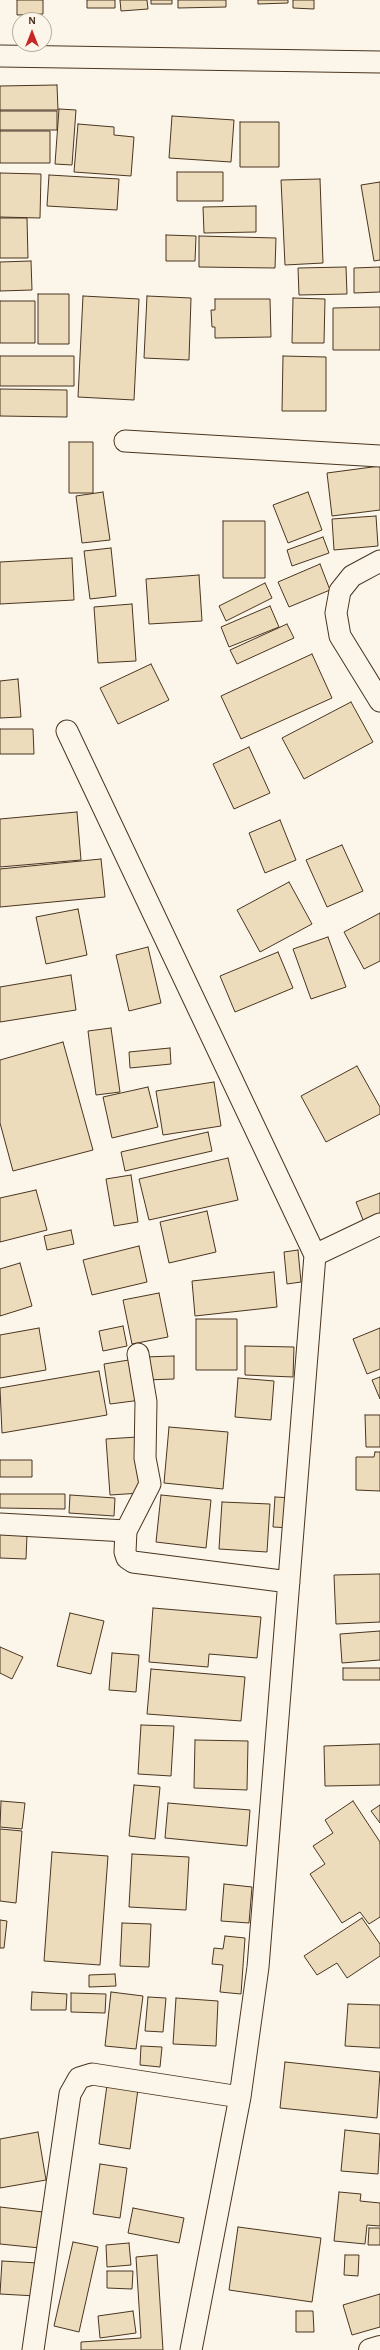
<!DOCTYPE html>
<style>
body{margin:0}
#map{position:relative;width:380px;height:2350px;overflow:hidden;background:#fbf6e9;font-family:"Alegreya Sans",sans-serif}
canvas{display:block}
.north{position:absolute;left:12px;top:12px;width:40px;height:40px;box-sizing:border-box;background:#fbf6e9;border:1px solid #b4a999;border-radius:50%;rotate:0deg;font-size:11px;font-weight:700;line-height:16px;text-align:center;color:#4a3520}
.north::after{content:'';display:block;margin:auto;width:14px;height:18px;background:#c62828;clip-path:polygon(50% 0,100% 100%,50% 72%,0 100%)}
</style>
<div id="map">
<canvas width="380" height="2350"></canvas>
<div class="north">N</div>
</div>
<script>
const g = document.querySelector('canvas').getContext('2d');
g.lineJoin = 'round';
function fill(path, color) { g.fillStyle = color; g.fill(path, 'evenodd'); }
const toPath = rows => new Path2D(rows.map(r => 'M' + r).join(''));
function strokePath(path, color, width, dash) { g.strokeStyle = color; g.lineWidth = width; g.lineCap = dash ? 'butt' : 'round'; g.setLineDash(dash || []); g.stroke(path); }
const building = toPath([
 [17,0,43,0,43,14,17,15,17,0],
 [87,0,115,0,115,8,87,8,87,0],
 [120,0,147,0,148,9,121,11,120,0],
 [151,0,172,0,172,4,151,4,151,0],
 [178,0,226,0,226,7,178,8,178,0],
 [258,0,288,0,288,3,258,4,258,0],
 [293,0,314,0,314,9,293,8,293,0],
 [57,85,58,110,0,110,0,86,57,85],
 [59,109,76,110,72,165,55,164,59,109],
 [0,111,57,111,57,130,0,130,0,111],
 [172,116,234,120,231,162,169,158,172,116],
 [240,122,279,122,279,167,240,167,240,122],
 [78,124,114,127,114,135,134,137,131,176,74,172,78,124],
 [0,131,50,131,50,163,0,163,0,131],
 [177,172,223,172,223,201,177,201,177,172],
 [0,173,41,174,40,218,0,217,0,173],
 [49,175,119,179,117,210,47,206,49,175],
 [320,179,323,263,285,265,281,180,320,179],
 [380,182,380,260,374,261,361,185,380,182],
 [256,206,256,232,204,233,203,207,256,206],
 [0,218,27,218,28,258,0,258,0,218],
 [166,235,196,236,195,261,166,261,166,235],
 [199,236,276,238,275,268,199,267,199,236],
 [31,261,32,290,0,291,0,262,31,261],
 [346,267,347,294,299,295,298,268,346,267],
 [380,267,380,292,354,293,354,268,380,267],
 [38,294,69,294,69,344,38,344,38,294],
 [83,296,139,299,134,400,78,397,83,296],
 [147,296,191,298,189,360,144,358,147,296],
 [293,298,325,299,324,343,292,343,293,298],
 [215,299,270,299,271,337,215,338,215,327,212,327,211,310,215,310,215,299],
 [0,301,35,301,35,343,0,343,0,301],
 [380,307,380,350,333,350,333,308,380,307],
 [0,356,74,356,74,386,0,386,0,356],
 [283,356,326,357,326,411,282,411,283,356],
 [0,389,67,390,67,417,0,416,0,389],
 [69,442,93,442,93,493,69,493,69,442],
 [380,466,380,510,332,516,327,473,380,466],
 [103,492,110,540,82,543,76,496,103,492],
 [308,492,322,530,288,543,273,505,308,492],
 [376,516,378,546,334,550,332,519,376,516],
 [223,521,265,521,265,578,223,578,223,521],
 [323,537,329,553,292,566,287,550,323,537],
 [111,548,116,596,90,599,84,551,111,548],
 [72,558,74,600,0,604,0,562,72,558],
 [320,564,330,590,289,607,278,582,320,564],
 [199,575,202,621,149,624,146,579,199,575],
 [265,583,272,598,226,621,219,606,265,583],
 [132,604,136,661,98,663,94,607,132,604],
 [270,606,279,627,229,647,221,627,270,606],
 [287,624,294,638,237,664,230,650,287,624],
 [312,654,332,698,241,739,221,696,312,654],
 [151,664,169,700,118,724,100,688,151,664],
 [18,679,21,717,0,718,0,681,18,679],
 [351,702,373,742,304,779,282,738,351,702],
 [0,729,33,729,34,754,0,754,0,729],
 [249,747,270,793,234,809,213,764,249,747],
 [77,812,81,860,0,867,0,819,77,812],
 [280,820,296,860,265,873,249,833,280,820],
 [342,845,363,891,327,907,306,860,342,845],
 [101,859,105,897,0,907,0,869,101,859],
 [289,882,312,924,260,952,237,910,289,882],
 [78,909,87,955,46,964,36,917,78,909],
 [380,913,380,961,364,969,344,932,380,913],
 [328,937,346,987,311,999,293,949,328,937],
 [148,947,161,1003,129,1011,116,955,148,947],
 [278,952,293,988,235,1012,220,976,278,952],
 [71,975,76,1010,0,1022,0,987,71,975],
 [111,1028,120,1092,96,1095,88,1031,111,1028],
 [63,1042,93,1150,13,1171,0,1123,0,1060,63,1042],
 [170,1048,171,1064,130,1068,129,1052,170,1048],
 [357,1066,380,1107,380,1114,326,1142,301,1096,357,1066],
 [214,1082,221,1126,163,1135,156,1091,214,1082],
 [148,1087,158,1127,112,1138,103,1097,148,1087],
 [208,1132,212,1151,125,1171,121,1152,208,1132],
 [228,1158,238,1200,149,1220,139,1179,228,1158],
 [131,1175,138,1222,114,1226,106,1179,131,1175],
 [36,1190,47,1230,0,1242,0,1198,36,1190],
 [380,1193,380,1219,365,1225,356,1202,380,1193],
 [207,1211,216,1252,169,1263,160,1222,207,1211],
 [71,1230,74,1244,47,1250,44,1236,71,1230],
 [139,1246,147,1282,92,1295,83,1260,139,1246],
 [298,1250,301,1282,287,1284,284,1252,298,1250],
 [20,1263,32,1306,0,1316,0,1269,20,1263],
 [274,1272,277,1307,195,1316,192,1281,274,1272],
 [159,1293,168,1337,132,1344,123,1300,159,1293],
 [196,1319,237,1319,237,1370,196,1370,196,1319],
 [123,1326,127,1346,103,1351,99,1331,123,1326],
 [39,1328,46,1370,0,1378,0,1335,39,1328],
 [380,1328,380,1369,367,1374,353,1339,380,1328],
 [245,1346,294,1347,293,1377,245,1375,245,1346],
 [174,1356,174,1379,145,1380,144,1357,174,1356],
 [135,1359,141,1400,110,1404,104,1364,135,1359],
 [99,1371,107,1415,2,1433,0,1388,99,1371],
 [380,1377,380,1399,372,1380,380,1377],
 [238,1378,274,1381,271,1420,235,1417,238,1378],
 [365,1415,380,1415,380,1447,366,1447,365,1415],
 [169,1427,228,1432,223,1489,164,1483,169,1427],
 [137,1437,141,1493,110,1495,106,1439,137,1437],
 [375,1452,380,1452,380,1491,356,1490,356,1457,374,1457,375,1452],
 [0,1460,32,1460,32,1477,0,1477,0,1460],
 [0,1494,65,1494,65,1509,0,1508,0,1494],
 [70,1495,115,1498,114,1516,69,1513,70,1495],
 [161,1495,211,1500,206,1548,156,1542,161,1495],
 [275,1497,294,1498,292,1528,273,1527,275,1497],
 [222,1502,270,1504,267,1552,219,1549,222,1502],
 [0,1533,27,1535,26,1559,0,1558,0,1533],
 [380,1574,380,1622,336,1624,334,1575,380,1574],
 [153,1608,261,1617,257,1658,209,1654,208,1667,149,1662,153,1608],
 [70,1613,104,1621,91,1674,57,1666,70,1613],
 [380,1631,380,1660,342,1663,340,1634,380,1631],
 [0,1647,23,1657,12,1679,0,1673,0,1647],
 [112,1653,139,1655,136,1692,109,1690,112,1653],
 [343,1668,380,1668,380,1680,343,1680,343,1668],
 [151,1669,245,1677,241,1721,147,1714,151,1669],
 [141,1725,174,1726,171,1776,138,1774,141,1725],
 [195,1740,248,1741,247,1790,194,1788,195,1740],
 [380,1744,380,1785,325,1786,324,1746,380,1744],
 [134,1785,160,1787,155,1839,129,1836,134,1785],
 [1,1801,25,1803,22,1829,0,1827,1,1801],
 [353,1801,380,1842,380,1917,369,1924,360,1912,342,1923,310,1874,325,1864,313,1846,333,1833,325,1820,353,1801],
 [168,1803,250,1810,247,1846,165,1838,168,1803],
 [380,1805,380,1823,371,1811,380,1805],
 [0,1829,22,1831,16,1903,0,1901,0,1829],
 [52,1852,108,1856,100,1965,44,1961,52,1852],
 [132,1854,189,1857,186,1910,129,1907,132,1854],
 [224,1884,252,1887,249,1923,221,1921,224,1884],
 [362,1918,380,1944,380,1956,347,1978,337,1963,317,1975,304,1956,362,1918],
 [0,1920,7,1921,4,1948,0,1948,0,1920],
 [122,1923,151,1924,149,1967,120,1966,122,1923],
 [225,1936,245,1938,241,1994,220,1992,223,1965,212,1964,214,1948,223,1949,225,1936],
 [115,1974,116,1986,89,1987,89,1975,115,1974],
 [32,1992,67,1994,66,2010,31,2010,32,1992],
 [111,1992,143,1996,136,2049,105,2046,111,1992],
 [71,1993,106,1994,105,2013,71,2012,71,1993],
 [148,1997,166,1998,163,2032,145,2031,148,1997],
 [176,1998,218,2001,216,2046,173,2044,176,1998],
 [348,2004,380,2005,380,2048,345,2046,348,2004],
 [141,2046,162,2047,160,2067,140,2065,141,2046],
 [285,2062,380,2072,377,2118,280,2108,285,2062],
 [107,2085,138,2089,130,2149,99,2144,107,2085],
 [345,2130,380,2134,378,2174,341,2171,345,2130],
 [38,2132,46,2180,0,2188,0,2139,38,2132],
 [100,2164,127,2168,120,2218,93,2214,100,2164],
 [339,2192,361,2194,360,2201,380,2203,380,2226,367,2225,365,2244,334,2241,339,2192],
 [0,2207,43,2212,40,2248,0,2244,0,2207],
 [133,2208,184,2218,179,2243,128,2233,133,2208],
 [238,2227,321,2238,312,2302,229,2290,238,2227],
 [369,2228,380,2228,380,2245,368,2245,369,2228],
 [73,2242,98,2247,79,2332,54,2326,73,2242],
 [129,2243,131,2265,107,2267,106,2245,129,2243],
 [157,2255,163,2350,81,2350,81,2342,141,2338,136,2257,157,2255],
 [345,2255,359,2255,358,2276,344,2275,345,2255],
 [2,2261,38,2263,36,2296,0,2294,2,2261],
 [107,2271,133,2271,132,2289,107,2288,107,2271],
 [380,2294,380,2327,352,2335,343,2305,380,2294],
 [133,2311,136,2333,100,2338,98,2316,133,2311],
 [296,2311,313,2311,314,2332,296,2332,296,2311]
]);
const street = toPath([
 [0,56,380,62],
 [125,441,380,456],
 [380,561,352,576,340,591,336,613,340,636,380,701],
 [67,731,315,1255,258,1967,240,2097,191,2350],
 [315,1255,380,1224],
 [0,1524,126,1531,125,1552,127,1558,133,1562,289,1582],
 [126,1531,150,1484,145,1458,146,1402,138,1354],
 [33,2350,70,2094,79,2078,92,2074,240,2097]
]);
const secondary = toPath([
 [370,2350,380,2347]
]);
fill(building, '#ecdcbc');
strokePath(building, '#4a3520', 1);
strokePath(street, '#4a3520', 23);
strokePath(secondary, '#4a3520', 24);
strokePath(street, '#fbf6e9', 21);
strokePath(secondary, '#fbf6e9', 22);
</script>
